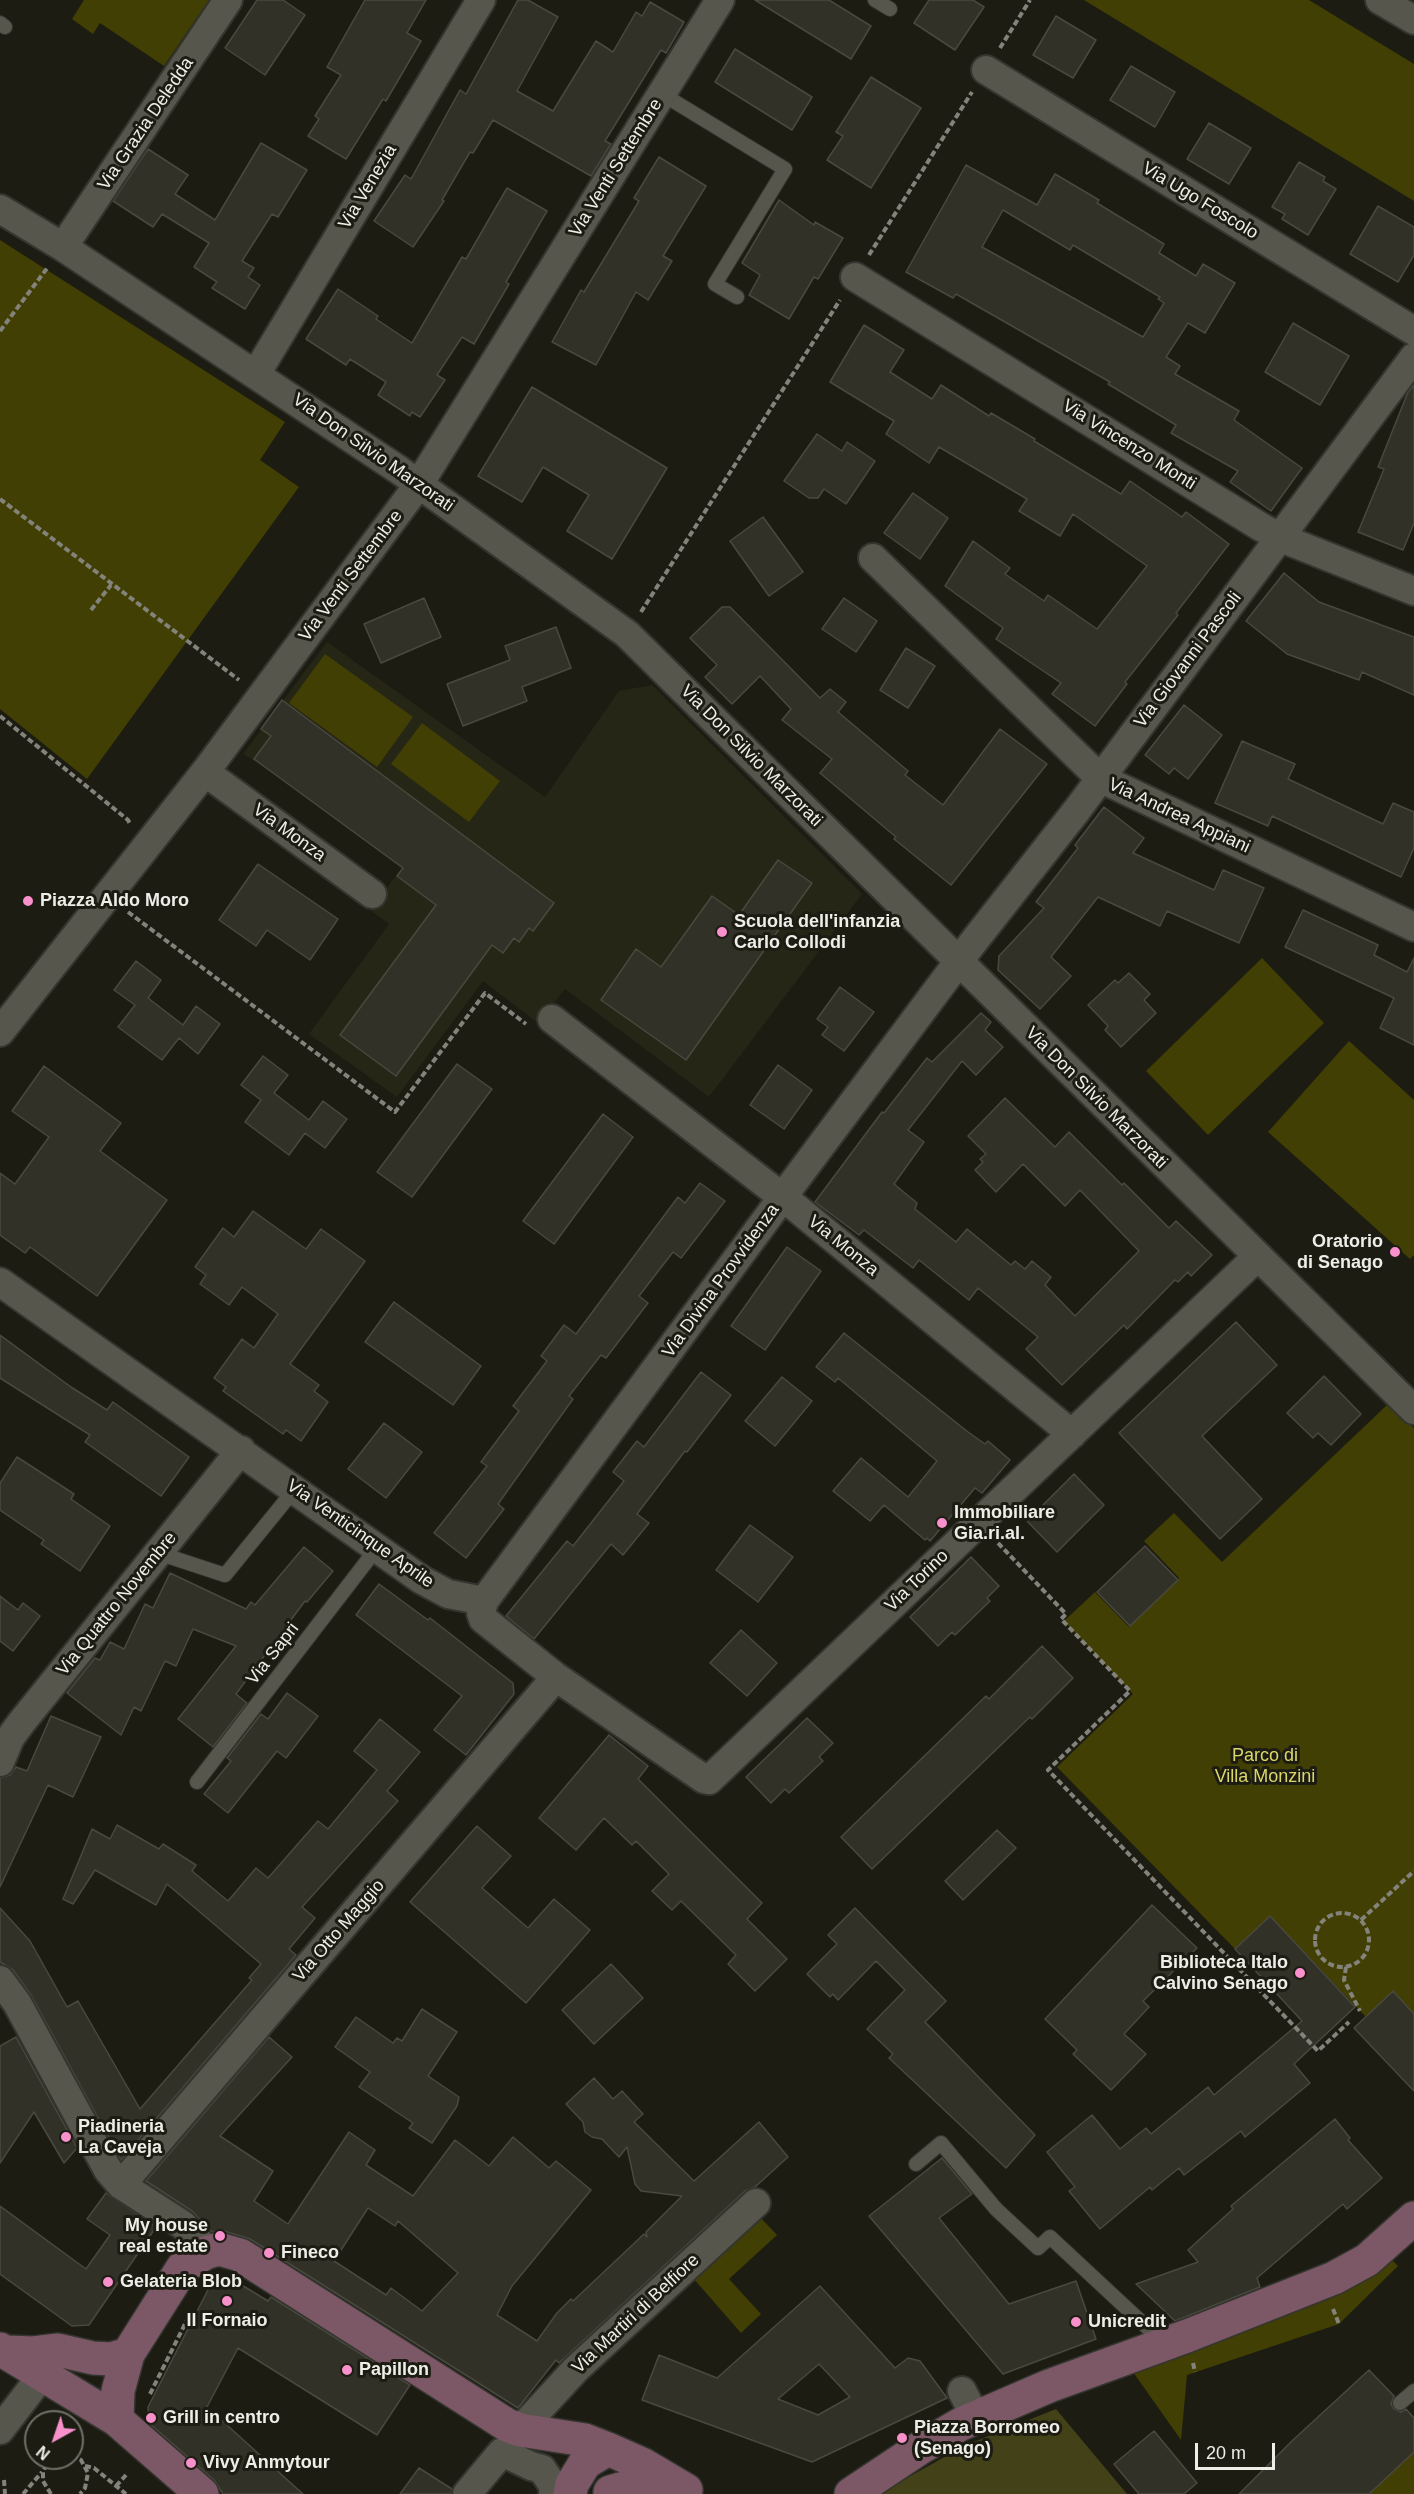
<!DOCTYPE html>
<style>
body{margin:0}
#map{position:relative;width:1414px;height:2494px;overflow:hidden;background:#1c1c13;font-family:Arial,sans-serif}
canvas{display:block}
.north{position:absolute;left:24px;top:2410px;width:60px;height:60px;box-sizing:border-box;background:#1c1c13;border:2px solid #707068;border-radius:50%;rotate:220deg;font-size:16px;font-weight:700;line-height:24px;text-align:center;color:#eeeee8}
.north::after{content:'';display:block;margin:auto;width:21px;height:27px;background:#f890cc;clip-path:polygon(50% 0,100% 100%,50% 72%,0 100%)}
.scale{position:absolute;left:1195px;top:2443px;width:80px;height:27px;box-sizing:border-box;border:3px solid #eeeee8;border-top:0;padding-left:8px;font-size:18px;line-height:21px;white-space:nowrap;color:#eeeee8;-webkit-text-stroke:4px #1c1c13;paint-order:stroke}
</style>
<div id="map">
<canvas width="1414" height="2494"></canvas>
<div class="north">N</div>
<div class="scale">20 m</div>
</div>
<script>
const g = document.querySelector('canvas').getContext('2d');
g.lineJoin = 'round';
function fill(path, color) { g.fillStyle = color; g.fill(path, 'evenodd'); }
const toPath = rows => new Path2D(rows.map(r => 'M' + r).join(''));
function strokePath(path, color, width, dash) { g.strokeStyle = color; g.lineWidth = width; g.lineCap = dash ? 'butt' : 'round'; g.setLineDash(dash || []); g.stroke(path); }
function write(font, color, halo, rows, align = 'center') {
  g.font = font + ' Arial,sans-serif'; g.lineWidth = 6; g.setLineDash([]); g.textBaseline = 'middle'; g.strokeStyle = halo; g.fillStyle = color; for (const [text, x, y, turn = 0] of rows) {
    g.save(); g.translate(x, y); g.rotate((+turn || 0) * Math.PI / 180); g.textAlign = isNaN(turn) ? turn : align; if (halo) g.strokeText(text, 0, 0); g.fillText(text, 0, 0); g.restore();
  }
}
const built = toPath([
 [327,642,545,797,619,691,652,685,862,894,709,1097,565,989,538,1023,483,981,397,1097,309,1034,389,924,370,910,402,868,270,770,243,754]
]);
const green = toPath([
 [84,0,209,0,164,66,100,23,93,34,72,19],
 [1084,0,1309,0,1414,64,1414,201],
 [0,240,285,422,260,460,299,487,87,779,0,709],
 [325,654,413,717,377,767,289,703],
 [422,723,500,781,469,822,391,764],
 [1262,958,1324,1023,1208,1135,1146,1071],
 [1349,1041,1414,1100,1414,1255,1410,1259,1268,1132],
 [1387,1405,1414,1428,1414,2014,1393,1992,1366,2017,1270,1916,1235,1949,1057,1767,1133,1694,1064,1621,1095,1592,1129,1627,1179,1578,1144,1541,1174,1513,1222,1562],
 [759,2216,777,2235,729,2279,761,2314,741,2333,693,2278],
 [1393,2261,1398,2266,1339,2324,1187,2375,1181,2440,1133,2372,1364,2279],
 [1414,2452,1414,2494,1369,2494]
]);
const forest = toPath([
 [1056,2409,1127,2494,878,2494,966,2445]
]);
const building = toPath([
 [257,0,283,0,305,15,265,75,225,48,257,0],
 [365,0,426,0,407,33,421,41,386,101,383,99,346,159,308,136,319,119,315,116,341,75,327,67,365,0],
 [518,0,528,0,558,17,517,91,553,111,596,41,613,52,636,12,642,16,650,2,684,22,666,53,661,50,605,141,611,144,591,176,493,120,473,153,470,152,442,200,444,201,413,247,374,221,405,175,411,179,460,90,466,94,518,0],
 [755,0,829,0,871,26,851,59,755,0],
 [929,0,973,0,984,7,955,50,914,23,929,0],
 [1056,16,1096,40,1073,78,1033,55,1056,16],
 [735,49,812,97,792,130,715,82,735,49],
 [1131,66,1175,92,1155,127,1110,100,1131,66],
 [871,77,921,108,871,188,827,160,843,136,836,132,871,77],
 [1209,123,1251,148,1229,184,1187,159,1209,123],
 [261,143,307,170,278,217,272,214,242,261,254,268,248,277,260,285,245,309,212,288,217,282,194,267,209,243,162,214,153,227,113,201,148,149,188,175,175,194,215,220,261,143],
 [659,157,706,186,663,256,672,261,648,300,636,292,596,365,552,342,581,290,584,292,639,201,634,198,659,157],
 [1299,162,1325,177,1323,181,1336,189,1308,235,1282,219,1285,214,1272,207,1299,162],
 [966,165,1037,205,1055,174,1099,200,1097,203,1164,244,1159,253,1196,276,1203,264,1235,283,1205,333,1188,323,1166,357,1180,366,1175,374,1239,411,1234,420,1302,468,1271,511,1230,482,1238,471,1171,433,1176,425,1108,384,1110,382,956,294,953,298,906,272,966,165],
 [1003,210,1070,250,1073,245,1160,297,1158,299,1164,303,1143,337,982,247,1003,210],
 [507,188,547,211,506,282,509,284,474,344,462,337,437,375,445,380,420,417,412,412,410,416,378,395,386,382,350,359,346,365,306,339,338,289,378,316,376,319,412,343,462,257,466,259,507,188],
 [779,200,814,225,815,222,843,238,818,279,814,277,789,319,749,295,760,275,742,263,779,200],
 [1378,206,1414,227,1414,255,1398,282,1350,254,1378,206],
 [1293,323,1349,356,1320,405,1265,372,1293,323],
 [864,325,904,350,890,372,932,399,941,385,989,416,991,413,1035,439,1034,441,1121,494,1130,481,1182,517,1186,512,1229,544,1176,613,1178,615,1125,682,1127,684,1095,726,1052,694,1061,683,996,639,1003,628,945,586,973,541,1010,568,1005,574,1044,601,1048,595,1097,629,1147,566,1073,514,1060,536,1019,511,1027,499,939,447,929,463,886,434,894,421,830,382,864,325],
 [1414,385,1414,523,1403,550,1358,532,1384,469,1378,467,1408,392,1414,385],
 [532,387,667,468,612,559,567,531,589,495,543,467,522,502,478,476,532,387],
 [817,434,842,451,847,442,875,461,846,504,824,489,818,498,809,498,784,481,817,434],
 [913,493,948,518,920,559,884,533,913,493],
 [763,517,803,572,769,596,730,541,763,517],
 [1284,573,1319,602,1414,637,1414,695,1362,672,1359,680,1287,654,1246,621,1284,573],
 [424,598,441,637,381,663,364,624,424,598],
 [844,598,877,621,856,652,822,629,844,598],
 [722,607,730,607,820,698,830,689,846,702,838,712,908,771,905,775,943,805,1000,729,1047,764,951,885,894,839,896,837,820,773,832,759,782,720,791,709,760,676,732,704,705,677,717,665,690,638,722,607],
 [556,627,571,668,522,687,527,701,463,726,447,684,510,660,505,646,556,627],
 [906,648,935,666,908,708,880,690,906,648],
 [282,700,554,903,533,931,529,928,519,942,514,938,503,953,492,945,396,1076,340,1035,436,905,397,876,403,868,254,759,271,736,261,729,282,700],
 [1184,705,1222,735,1188,779,1174,768,1169,774,1145,755,1184,705],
 [1242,741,1295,764,1288,779,1383,824,1393,803,1414,812,1414,848,1401,877,1272,816,1268,826,1215,803,1242,741],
 [1104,807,1144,838,1133,853,1214,890,1223,870,1264,888,1239,943,1167,911,1160,926,1098,897,1051,957,1071,976,1040,1009,998,970,999,956,1044,908,1036,902,1078,848,1075,845,1104,807],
 [778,860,812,883,686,1060,601,1000,636,949,661,967,712,896,739,915,778,860],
 [258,864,338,919,310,960,267,930,256,946,219,920,258,864],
 [1303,910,1378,945,1374,955,1407,972,1414,958,1414,1045,1380,1028,1394,998,1285,947,1303,910],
 [136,961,161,980,148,998,183,1025,196,1006,220,1024,198,1054,179,1038,162,1060,118,1027,135,1005,114,990,136,961],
 [1129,973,1150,994,1144,1000,1156,1013,1121,1047,1105,1030,1108,1026,1088,1005,1115,980,1118,983,1129,973],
 [840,987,874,1012,844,1051,822,1035,828,1027,817,1019,840,987],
 [981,1013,991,1022,985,1030,1003,1047,976,1075,962,1061,908,1130,924,1142,894,1184,917,1203,915,1209,956,1242,967,1229,1011,1265,1015,1261,1025,1269,1032,1261,1051,1277,1045,1285,1075,1316,1139,1251,1080,1190,1065,1206,1023,1164,996,1192,975,1170,983,1162,980,1159,986,1154,968,1136,1005,1098,1055,1147,1069,1132,1122,1185,1124,1183,1169,1228,1176,1221,1212,1255,1191,1276,1188,1272,1178,1282,1175,1280,1127,1329,1124,1325,1062,1385,1026,1349,1038,1337,978,1288,969,1300,919,1260,913,1268,864,1230,859,1235,815,1202,882,1112,884,1113,927,1058,932,1062,981,1013],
 [263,1056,288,1075,274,1093,309,1120,323,1101,347,1119,325,1148,305,1133,289,1155,245,1122,261,1100,241,1085,263,1056],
 [457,1064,492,1089,412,1197,377,1172,457,1064],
 [778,1065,812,1090,784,1129,750,1105,778,1065],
 [44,1066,121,1123,100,1151,167,1200,97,1296,30,1247,25,1253,0,1235,0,1173,15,1184,49,1137,12,1111,44,1066],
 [603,1114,633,1137,554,1244,523,1221,603,1114],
 [700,1183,725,1201,681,1258,673,1252,639,1296,648,1303,606,1358,601,1355,569,1396,573,1399,498,1504,504,1509,466,1558,434,1533,487,1466,481,1462,519,1411,513,1406,547,1361,541,1356,564,1325,576,1334,678,1197,685,1203,700,1183],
 [253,1211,306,1249,321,1229,365,1261,290,1364,319,1385,314,1391,328,1402,301,1441,286,1430,283,1434,223,1391,226,1387,214,1378,242,1339,254,1348,278,1314,242,1287,229,1305,200,1284,206,1275,195,1267,223,1228,234,1237,253,1211],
 [787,1247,821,1271,765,1350,731,1326,787,1247],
 [394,1302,481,1366,453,1405,365,1342,394,1302],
 [1236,1322,1277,1365,1202,1436,1262,1499,1220,1539,1119,1433,1236,1322],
 [844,1333,968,1432,985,1444,988,1441,1010,1460,982,1493,975,1488,930,1541,927,1538,925,1540,884,1505,870,1521,833,1491,861,1458,908,1497,937,1461,838,1378,835,1382,816,1367,844,1333],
 [0,1335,71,1387,107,1410,113,1402,189,1457,161,1496,85,1442,90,1435,0,1378,0,1335],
 [701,1372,731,1395,687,1452,685,1451,637,1514,649,1523,623,1555,611,1544,534,1639,506,1616,567,1541,573,1546,624,1481,613,1472,637,1441,644,1447,701,1372],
 [1324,1376,1361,1414,1331,1445,1318,1433,1313,1438,1287,1413,1324,1376],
 [782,1377,812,1401,775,1446,745,1421,782,1377],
 [384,1423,422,1452,386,1498,348,1469,384,1423],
 [17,1457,74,1494,71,1499,110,1526,80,1571,41,1544,44,1540,0,1510,0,1483,17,1457],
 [1074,1474,1104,1505,1057,1552,1027,1521,1074,1474],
 [750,1525,793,1557,758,1602,716,1570,750,1525],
 [1145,1546,1178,1580,1130,1626,1097,1592,1145,1546],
 [304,1547,333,1571,307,1602,305,1601,236,1694,247,1703,213,1747,178,1719,236,1646,193,1629,176,1666,165,1661,141,1711,134,1707,121,1735,67,1693,95,1658,100,1660,110,1642,124,1649,145,1604,153,1608,170,1573,246,1609,251,1602,255,1605,304,1547],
 [971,1557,999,1586,987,1598,990,1601,955,1635,952,1632,938,1646,910,1617,971,1557],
 [379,1584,428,1620,430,1618,513,1683,514,1694,466,1755,434,1730,462,1696,356,1615,379,1584],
 [0,1596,18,1610,23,1603,40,1616,13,1651,0,1641,0,1596],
 [741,1630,777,1663,747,1696,710,1663,741,1630],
 [1042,1646,1073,1678,1032,1719,1030,1717,872,1869,841,1837,986,1696,989,1699,1042,1646],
 [287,1693,318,1716,286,1758,277,1751,228,1813,204,1794,231,1761,227,1758,261,1714,268,1719,287,1693],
 [51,1716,101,1737,73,1797,48,1785,0,1887,0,1778,10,1775,16,1767,27,1771,51,1716],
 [807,1718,833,1743,819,1757,823,1761,789,1793,785,1789,771,1803,746,1777,807,1718],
 [380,1719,420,1752,387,1791,398,1801,302,1907,315,1918,289,1949,296,1955,121,2160,31,1995,13,1970,0,1962,0,1908,30,1941,67,2007,78,2001,140,2109,252,1980,249,1978,261,1964,167,1884,156,1905,95,1870,73,1904,63,1899,92,1829,110,1839,117,1825,159,1849,163,1844,196,1865,192,1871,228,1901,256,1868,268,1878,318,1821,328,1829,377,1770,354,1751,380,1719],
 [609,1735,648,1766,638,1779,762,1903,747,1919,787,1959,755,1991,728,1964,736,1955,681,1901,672,1910,652,1891,669,1874,636,1841,632,1845,604,1818,576,1850,539,1818,609,1735],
 [477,1826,511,1856,482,1888,528,1928,554,1899,590,1930,526,2003,410,1902,477,1826],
 [997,1830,1016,1848,963,1900,945,1881,997,1830],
 [1152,1905,1197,1948,1143,2001,1149,2007,1124,2034,1146,2054,1111,2090,1073,2054,1077,2050,1045,2019,1152,1905],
 [855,1908,946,2001,925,2022,1035,2135,1006,2168,889,2058,893,2054,867,2029,905,1990,876,1961,838,2000,833,1994,830,1997,807,1974,837,1944,828,1935,855,1908],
 [1270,1916,1355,2007,1294,2064,1310,2083,1245,2137,1241,2131,1184,2175,1179,2168,1152,2190,1150,2187,1100,2229,1069,2191,1075,2187,1047,2152,1092,2115,1120,2149,1146,2128,1151,2134,1208,2087,1214,2095,1302,2021,1235,1949,1270,1916],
 [611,1964,643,1998,594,2044,562,2010,611,1964],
 [1393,1991,1414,2014,1414,2091,1354,2028,1393,1991],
 [422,2009,457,2032,428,2076,459,2097,457,2106,432,2143,409,2128,413,2123,359,2087,370,2072,335,2047,356,2017,393,2043,397,2038,402,2041,422,2009],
 [16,2037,77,2148,64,2163,34,2112,0,2163,0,2046,16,2037],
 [269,2037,292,2057,220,2136,273,2171,254,2201,288,2224,349,2132,375,2150,366,2165,413,2196,455,2140,489,2166,513,2137,549,2168,556,2161,591,2190,512,2286,497,2315,537,2341,557,2313,571,2299,573,2301,644,2234,647,2237,646,2232,682,2196,641,2191,635,2184,627,2147,619,2157,602,2139,592,2137,585,2132,583,2122,566,2104,594,2078,613,2099,622,2091,643,2114,634,2122,694,2181,759,2122,788,2157,755,2187,745,2191,559,2363,556,2360,518,2408,250,2239,224,2231,212,2232,192,2211,146,2181,269,2037],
 [368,2208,395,2226,398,2221,458,2273,422,2311,391,2288,386,2295,334,2261,368,2208],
 [1335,2119,1350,2138,1348,2140,1382,2178,1347,2209,1343,2204,1257,2278,1260,2287,1175,2321,1136,2284,1198,2262,1188,2250,1233,2209,1231,2206,1335,2119],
 [942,2158,972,2194,939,2218,1009,2304,1076,2281,1096,2339,1003,2374,869,2216,942,2158],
 [106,2193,156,2227,89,2325,72,2326,0,2274,0,2206,86,2269,110,2235,87,2219,106,2193],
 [230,2278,268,2301,271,2297,410,2385,377,2435,238,2348,207,2407,303,2494,223,2494,214,2480,149,2423,148,2407,212,2282,230,2278],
 [820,2286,895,2368,908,2358,920,2361,947,2398,812,2462,642,2400,659,2355,717,2378,820,2286],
 [819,2364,850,2397,818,2415,778,2399,819,2364],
 [1369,2370,1394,2396,1391,2404,1394,2409,1401,2412,1406,2409,1414,2418,1414,2452,1369,2494,1239,2494,1293,2440,1369,2370],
 [1154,2431,1197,2483,1184,2494,1139,2494,1114,2464,1154,2431],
 [419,2468,452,2489,451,2494,400,2494,419,2468]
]);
const path = toPath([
 [1000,48,1030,0],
 [869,255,972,92],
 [0,331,48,267],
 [0,499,239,680],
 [91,610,111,585],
 [641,612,840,300],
 [0,716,128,820,130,824],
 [128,912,395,1112,485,993,526,1024],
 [998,1543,1066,1614,1061,1619,1130,1691,1048,1770,1318,2051,1349,2022],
 '1315 1940a27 27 0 1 1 54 0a27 27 0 1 1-54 0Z',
 [1361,1920,1414,1871],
 [1346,1967,1344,1980,1360,2011],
 [1333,2309,1339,2324],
 [1193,2363,1195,2372],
 [150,2394,188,2318],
 [72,2438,74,2427],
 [72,2455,81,2460,88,2473,85,2488,80,2494],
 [85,2466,94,2468,126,2494],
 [4,2480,5,2494],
 [116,2486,126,2475],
 [23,2494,42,2472],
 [51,2494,43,2481,43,2472,47,2463,53,2458]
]);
const lane = toPath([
 [875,0,890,9],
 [0,23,5,27],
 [662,94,785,169,715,284,737,297],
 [158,1553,225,1575,295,1489],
 [197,1782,377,1548],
 [916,2164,941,2143,996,2209,1038,2248,1050,2237,1164,2343],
 [1400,2403,1414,2391]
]);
const street = toPath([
 [1380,0,1414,20],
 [986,70,1414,331],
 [0,209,63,247,399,470,627,634,1414,1410],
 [63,247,228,0],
 [855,277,1261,527,1281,538,1414,591],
 [256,374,481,0],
 [873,558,1100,778,1414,927],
 [205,772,372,894],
 [552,1019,794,1206,1072,1434],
 [0,1032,205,772,419,484,720,0],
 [1257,1257,709,1780,704,1779,556,1677,483,1619,481,1613,484,1601,793,1183,971,945,1077,810,1414,357],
 [0,1282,422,1580,448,1594,484,1601],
 [0,1762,10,1738,21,1723,241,1450],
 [0,1980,17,2003,108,2170,121,2185,183,2225,200,2243,205,2253],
 [121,2185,556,1677],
 [962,2391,976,2418],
 [0,2430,43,2374],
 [520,2430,576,2369,756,2203],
 [467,2494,502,2452,531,2466,542,2469,554,2487,553,2494]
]);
const secondary = toPath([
 [0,2349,117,2420,202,2494],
 [7,2352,33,2353,58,2350,93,2358,111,2359,128,2354],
 [117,2420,118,2391,128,2354,183,2267,205,2253,219,2249,240,2255,507,2425,520,2430,585,2440,608,2449,642,2464,686,2490],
 [610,2492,635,2485,679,2489],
 [570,2494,572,2484,585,2463,608,2449],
 [851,2494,920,2448,961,2424,1049,2386,1187,2336,1334,2278,1367,2260,1414,2218]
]);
const markers = [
 [28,901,6,"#f890cc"],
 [722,932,6,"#f890cc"],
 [1395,1252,6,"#f890cc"],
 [942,1523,6,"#f890cc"],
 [1300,1973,6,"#f890cc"],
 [66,2137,6,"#f890cc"],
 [220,2236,6,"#f890cc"],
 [269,2253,6,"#f890cc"],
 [108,2282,6,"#f890cc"],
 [227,2301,6,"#f890cc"],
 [1076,2322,6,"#f890cc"],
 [347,2370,6,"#f890cc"],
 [151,2418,6,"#f890cc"],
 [902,2438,6,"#f890cc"],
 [191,2463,6,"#f890cc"]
];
const streetNames = [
 ["Via Grazia Deledda",146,124,-56],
 ["Via Venti Settembre",616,168,-58],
 ["Via Venezia",368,187,-59],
 ["Via Ugo Foscolo",1200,201,31],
 ["Via Vincenzo Monti",1129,445,32],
 ["Via Don Silvio Marzorati",373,453,35],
 ["Via Venti Settembre",351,576,-53],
 ["Via Giovanni Pascoli",1188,660,-53],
 ["Via Don Silvio Marzorati",751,756,45],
 ["Via Andrea Appiani",1179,816,25],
 ["Via Monza",289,833,36],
 ["Via Don Silvio Marzorati",1096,1098,45],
 ["Via Monza",843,1246,39],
 ["Via Divina Provvidenza",721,1281,-54],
 ["Via Venticinque Aprile",360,1534,35],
 ["Via Torino",917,1581,-44],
 ["Via Quattro Novembre",117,1604,-51],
 ["Via Sapri",273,1654,-52],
 ["Via Otto Maggio",339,1931,-49],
 ["Via Martiri di Belfiore",636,2314,-43]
];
const poiNames = [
 ["Piazza Aldo Moro",40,901],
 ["Scuola dell'infanzia",734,922],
 ["Carlo Collodi",734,943],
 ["Oratorio",1383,1242,"right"],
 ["di Senago",1383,1263,"right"],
 ["Immobiliare",954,1513],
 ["Gia.ri.al.",954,1534],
 ["Biblioteca Italo",1288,1963,"right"],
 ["Calvino Senago",1288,1984,"right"],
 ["Piadineria",78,2127],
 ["La Caveja",78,2148],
 ["My house",208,2226,"right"],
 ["real estate",208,2247,"right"],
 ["Fineco",281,2253],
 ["Gelateria Blob",120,2282],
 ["Il Fornaio",227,2321,"center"],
 ["Unicredit",1088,2322],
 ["Papillon",359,2370],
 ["Grill in centro",163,2418],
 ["Piazza Borromeo",914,2428],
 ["(Senago)",914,2449],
 ["Vivy Anmytour",203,2463]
];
const parkNames = [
 ["Parco di",1265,1756],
 ["Villa Monzini",1265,1777]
];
fill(built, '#262617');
fill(green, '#413f03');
fill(forest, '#434117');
fill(building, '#313128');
strokePath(building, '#49493f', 1.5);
strokePath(lane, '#353530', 16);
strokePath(street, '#353530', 32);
strokePath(secondary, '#353530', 36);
strokePath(path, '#83837c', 4, [6, 3]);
strokePath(lane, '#56564c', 14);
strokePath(street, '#56564c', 28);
strokePath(secondary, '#7c5867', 33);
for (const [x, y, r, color] of markers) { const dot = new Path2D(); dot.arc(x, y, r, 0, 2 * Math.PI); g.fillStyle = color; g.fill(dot); strokePath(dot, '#1c1c13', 2); }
write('18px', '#eeeee8', '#1c1c13', streetNames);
write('bold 18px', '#eeeee8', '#1c1c13', poiNames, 'left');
write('18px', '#dad669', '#1c1c13', parkNames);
</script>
